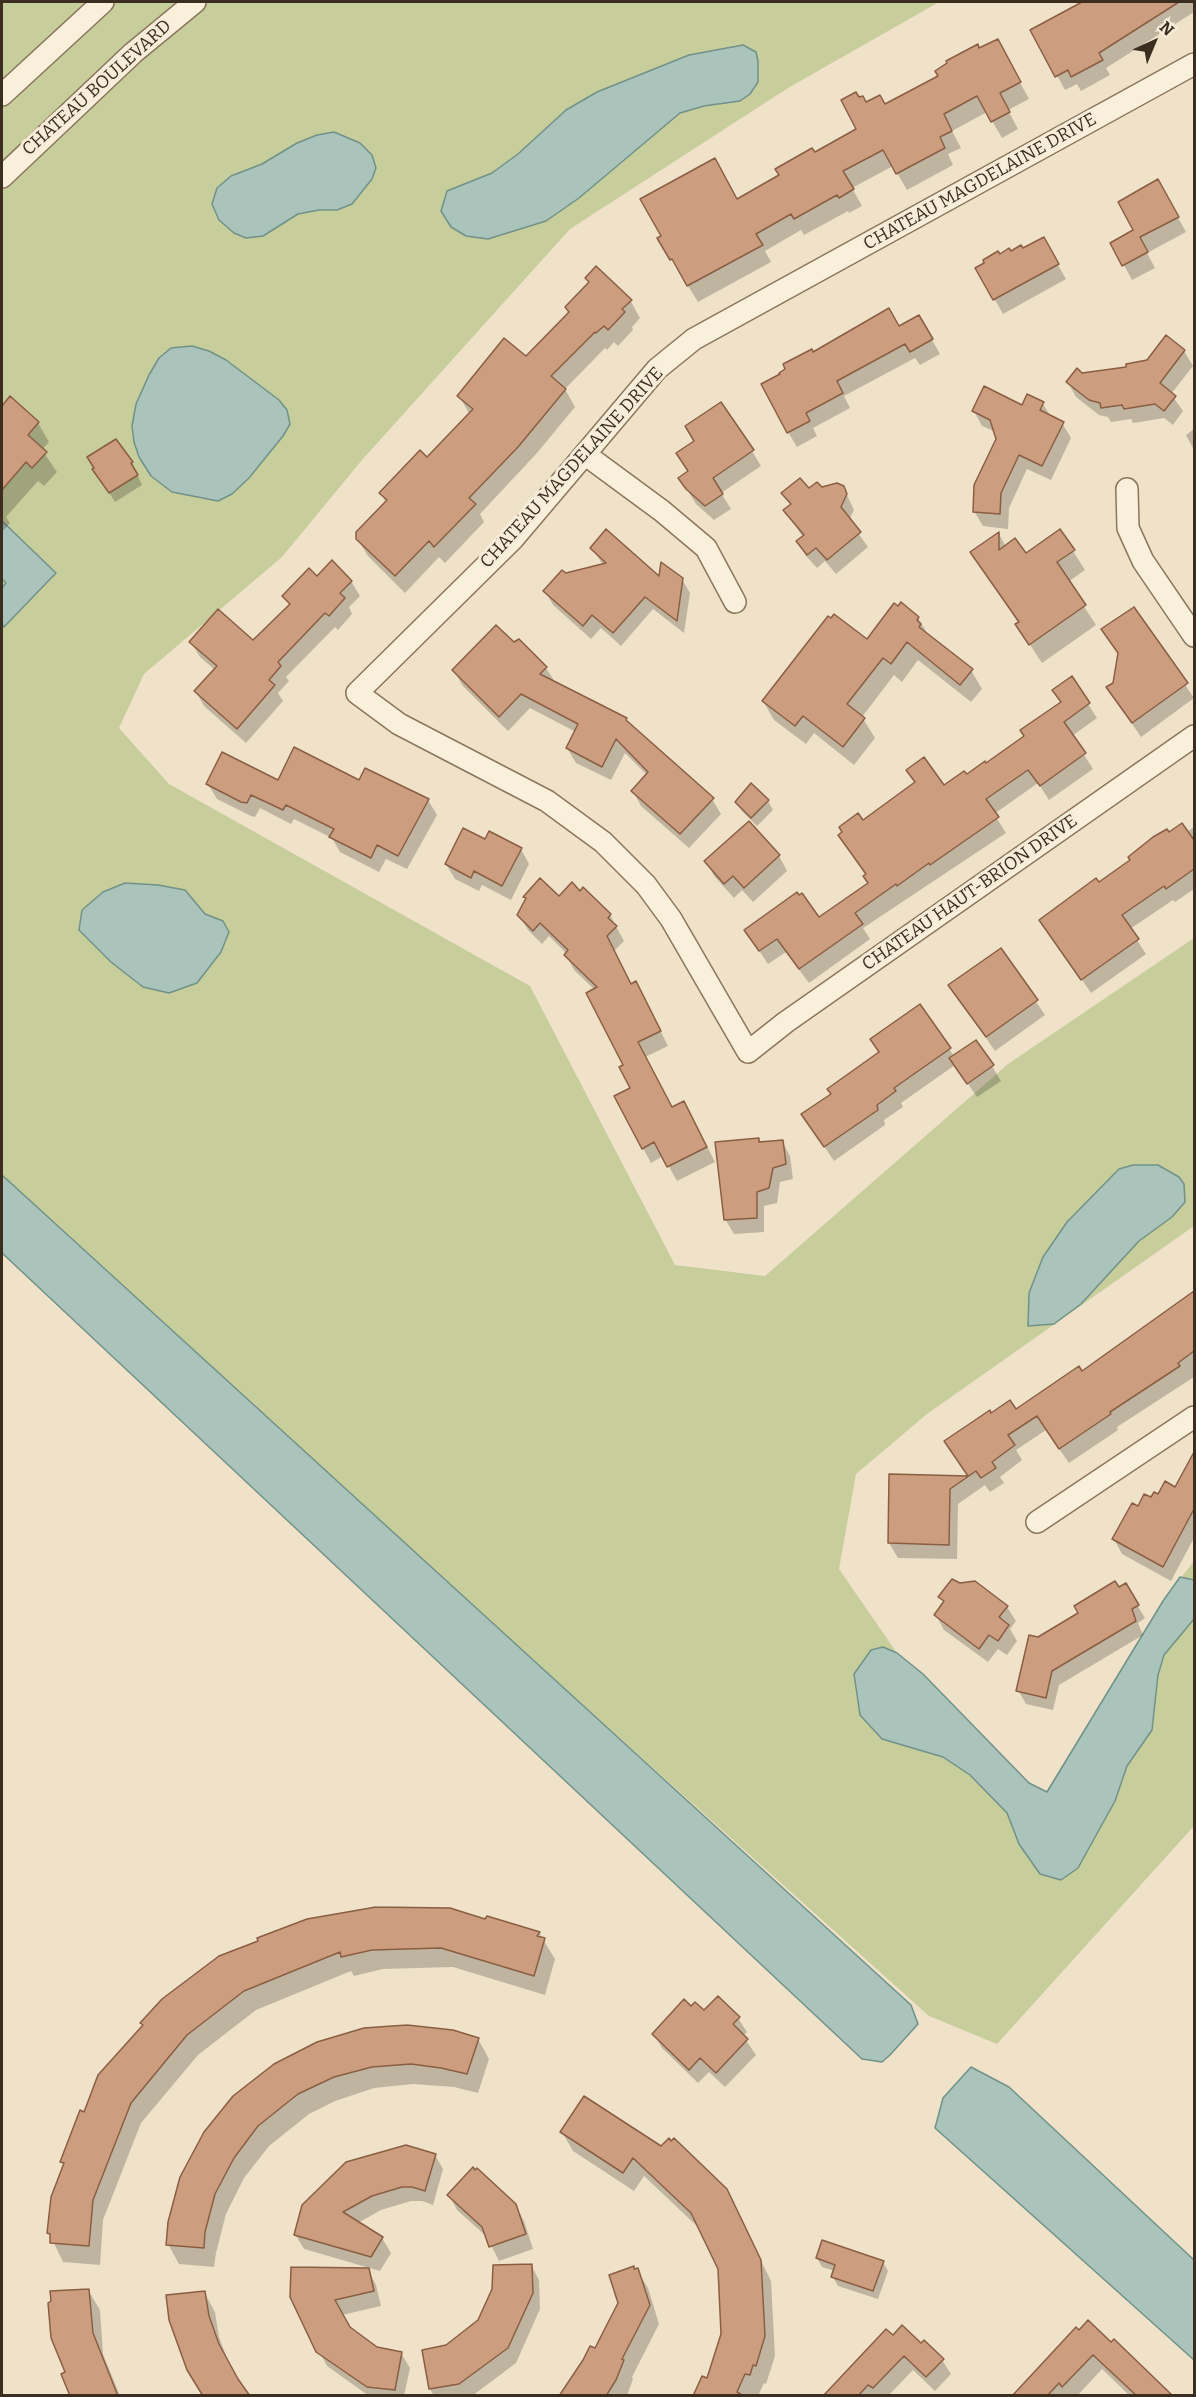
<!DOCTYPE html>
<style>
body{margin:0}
#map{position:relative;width:1196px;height:2397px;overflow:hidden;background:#efe2c9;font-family:Bitter,serif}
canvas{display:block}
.frame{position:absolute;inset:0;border:3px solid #3c2d21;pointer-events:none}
.north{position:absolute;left:1124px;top:12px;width:60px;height:60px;-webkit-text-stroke:4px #f6edd9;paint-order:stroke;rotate:44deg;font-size:16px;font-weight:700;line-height:24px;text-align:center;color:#3c2d21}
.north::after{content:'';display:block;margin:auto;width:21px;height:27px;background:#3c2d21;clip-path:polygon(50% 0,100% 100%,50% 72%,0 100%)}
</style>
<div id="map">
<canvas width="1196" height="2397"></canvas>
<div class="frame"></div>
<div class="north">N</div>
</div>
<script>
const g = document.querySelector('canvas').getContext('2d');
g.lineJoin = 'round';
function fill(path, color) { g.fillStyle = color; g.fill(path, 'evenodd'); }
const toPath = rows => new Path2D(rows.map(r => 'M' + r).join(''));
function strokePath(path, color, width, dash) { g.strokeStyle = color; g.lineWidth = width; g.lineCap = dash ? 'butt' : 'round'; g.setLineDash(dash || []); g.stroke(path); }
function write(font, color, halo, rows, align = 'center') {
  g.font = font + ' Bitter,serif'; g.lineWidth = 6; g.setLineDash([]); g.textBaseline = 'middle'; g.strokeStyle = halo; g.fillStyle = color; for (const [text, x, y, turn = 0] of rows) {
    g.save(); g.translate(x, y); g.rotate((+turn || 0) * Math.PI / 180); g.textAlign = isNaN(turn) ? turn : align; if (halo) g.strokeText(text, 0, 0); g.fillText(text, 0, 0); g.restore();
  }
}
const green = toPath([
 [2,2,939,2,788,88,570,229,362,460,282,557,144,674,119,728,169,784,530,986,675,1265,765,1276,1008,1064,1194,938,1194,1226,927,1414,856,1474,839,1569,897,1653,923,1674,1029,1783,1046,1792,1163,1601,1194,1561,1194,1826,997,2044,929,2016,2,1183]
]);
const water = toPath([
 [743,45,756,52,758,61,758,82,750,94,740,101,704,106,680,113,579,198,546,221,488,239,466,236,451,227,441,211,447,191,492,173,518,154,566,110,597,92,689,55,743,45],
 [334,132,360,143,372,155,376,168,372,179,352,204,337,210,319,210,298,214,263,236,246,238,234,233,219,220,212,204,217,188,231,176,262,164,297,143,317,135,334,132],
 [192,346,209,351,226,360,279,400,287,410,290,424,283,436,249,478,232,494,218,501,172,492,151,476,139,457,134,442,132,426,136,404,149,375,159,358,171,348,192,346],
 [2,521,56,573,4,627,2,624,2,588,6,583,2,579,2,521],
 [125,883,158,885,185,890,205,914,223,921,229,932,221,952,197,983,169,993,143,987,111,962,79,930,82,910,103,892,125,883],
 [1133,1165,1158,1165,1179,1177,1184,1184,1185,1202,1172,1217,1139,1241,1081,1304,1054,1324,1028,1326,1029,1293,1043,1257,1067,1222,1119,1169,1133,1165],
 [2,1175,911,2005,918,2024,890,2055,882,2062,862,2059,2,1253,2,1175],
 [1180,1577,1194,1580,1194,1619,1164,1655,1158,1675,1152,1730,1127,1766,1115,1801,1078,1868,1061,1880,1040,1874,1019,1844,1007,1813,970,1775,943,1757,882,1739,860,1715,854,1674,871,1650,883,1647,897,1653,923,1674,1029,1783,1047,1792,1163,1601,1180,1577],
 [971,2067,1009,2087,1194,2260,1194,2360,935,2128,943,2098,971,2067]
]);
const shadow = toPath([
 [1085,2,1194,2,1194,12,1106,68,1110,75,1081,91,1077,84,1065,90,1032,30],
 [979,50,1006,57,1029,99,1008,110,1018,129,1002,138,987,112,952,131,961,148,948,154,953,165,907,190,893,166,852,188,862,206,849,213,848,211,804,235,801,230,765,251,771,262,698,302,659,239,737,200,858,130,866,104,885,106,940,77],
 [1166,196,1186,232,1147,253,1155,268,1132,280,1112,243,1135,231],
 [1043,239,1066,279,1003,314,977,268,999,256,1023,250],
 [587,278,630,300,640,318,632,327,633,330,618,346,614,342,607,350,605,348,565,389,575,407,537,453,480,514,484,522,445,563,439,557,405,593,368,556,357,538,386,503,381,493,427,459,469,413,459,396,526,358,570,313,590,284],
 [919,317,940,354,920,365,915,358,844,396,850,408,813,428,817,436,797,447,788,432,813,354,898,328],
 [1184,351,1193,366,1171,394,1183,411,1173,425,1164,418,1133,423,1131,419,1111,422,1108,417,1099,415,1076,397,1068,382,1082,374,1128,368],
 [10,399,38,423,49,442,42,450,57,472,44,486,38,481,6,517,10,523,2,532,2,409],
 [1043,404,1051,417,1062,423,1071,438,1051,480,1027,469,1009,508,1008,529,983,526,974,511,998,439,996,432,982,426,974,411],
 [1194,429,1194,450,1186,435],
 [116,441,132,463,142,485,115,502,95,469],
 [752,451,761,466,721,493,731,509,714,520,696,504,680,478,689,472],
 [843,487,854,510,849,520,868,547,836,574,825,561,817,568,806,556,798,541,803,537,785,511,791,506,783,493],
 [999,534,1006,547,1025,555,1073,551,1085,570,1068,582,1096,625,1042,663,1017,625,1019,624,972,552],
 [592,548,660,579,682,579,690,593,684,633,653,609,621,646,601,628,591,639,553,605,545,591,565,574,603,565],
 [351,581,360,596,349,607,352,614,338,630,335,627,286,677,289,681,278,693,283,701,246,743,204,706,196,692,215,670,200,657,191,642,253,642,290,606,283,596],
 [1134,609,1194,698,1141,737,1108,688,1115,683,1119,655,1103,630],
 [918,618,929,636,971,670,982,689,971,702,918,660,902,682,894,675,862,717,875,738,854,765,814,733,806,744,774,720,763,701,867,641],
 [513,644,546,668,555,682,629,725,712,799,721,814,689,848,641,806,633,791,647,775,625,753,611,780,576,763,567,748,576,732,530,708,508,731,462,685,454,670],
 [1071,678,1097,718,1072,736,1093,769,1049,800,1038,783,994,814,1006,833,863,928,870,939,809,983,786,952,768,964,746,931,819,919,869,884,866,876,840,836,915,783,908,770,944,787,967,776,1025,737,1062,703],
 [359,782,428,800,437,815,407,869,386,859,379,872,340,852,332,838,294,819,291,824,260,808,255,817,251,816,217,799,208,784],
 [768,801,773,810,757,826,742,811,736,802],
 [1194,827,1194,889,1175,902,1173,900,1130,929,1146,954,1091,993,1041,920,1098,884,1168,834,1187,832],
 [486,841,521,849,529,864,511,900,482,885,479,891,455,879,446,864],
 [779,856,787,871,753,902,742,890,734,898,714,876,706,861],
 [583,889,610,915,618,930,624,941,614,951,631,985,644,998,668,1046,645,1057,672,1108,692,1117,715,1162,677,1181,663,1156,651,1163,643,1148,632,1089,625,1065,595,990,574,970,566,955,567,954,549,936,542,944,528,930,519,915,527,900,525,897,559,898,580,893],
 [1001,950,1045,1015,995,1051,950,985],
 [949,1049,954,1056,992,1066,1001,1081,977,1097,955,1065,901,1103,903,1107,884,1120,885,1125,834,1161,803,1115],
 [758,1139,760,1143,782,1141,790,1156,793,1179,780,1182,777,1203,764,1206,764,1232,734,1234,725,1219],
 [1194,1293,1194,1377,1117,1427,1118,1430,1069,1463,1046,1430,1016,1450,1022,1460,1000,1477,1004,1483,990,1492,985,1485,958,1504,957,1559,898,1558,889,1543,891,1475,969,1477,955,1456,991,1415,1016,1411,1082,1373],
 [1187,1469,1194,1473,1194,1538,1171,1581,1122,1554,1114,1539,1138,1509,1151,1499,1176,1489],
 [1125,1585,1145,1618,1138,1623,1143,1635,1059,1685,1053,1710,1026,1704,1018,1690,1039,1639],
 [940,1597,1007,1607,1016,1621,1010,1629,1017,1641,1007,1655,998,1649,988,1662,944,1630,936,1615,944,1604],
 [486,1921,539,1933,555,1959,545,1995,453,1967,383,1969,354,1976,351,1971,256,2010,198,2055,141,2123,103,2220,100,2265,63,2262,49,2233,64,2166,62,2162,84,2114,144,2026,142,2024,220,1958],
 [691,2009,738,2018,747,2032,743,2036,756,2055,725,2087,709,2072,698,2083,662,2048,654,2034],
 [478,2039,489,2059,478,2093,454,2087,413,2084,374,2088,335,2101,309,2114,269,2146,244,2178,226,2214,216,2253,214,2267,179,2264,168,2244,234,2097],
 [562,2132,726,2189,771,2281,775,2356,766,2384,764,2383,758,2396,694,2396,707,2380,723,2334,719,2268,700,2229,644,2176,634,2191,573,2151],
 [435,2155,443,2169,433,2205,422,2201,411,2201,381,2210,358,2223,382,2238,391,2253,380,2271,304,2249,295,2234],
 [449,2195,515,2205,524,2221,533,2249,499,2261,487,2237,457,2210],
 [817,2258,883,2262,888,2271,878,2299,838,2286,833,2277,835,2271,822,2267],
 [531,2265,539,2280,540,2309,516,2363,472,2396,434,2396,430,2389,447,2346,479,2321],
 [368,2270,376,2285,381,2306,342,2315,350,2329,376,2348,401,2353,410,2368,404,2396,369,2396,327,2366,291,2297],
 [637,2270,648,2288,659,2324,632,2377,633,2379,627,2396,560,2396,596,2350,634,2271],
 [88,2290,100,2310,103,2354,120,2396,71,2396,67,2373],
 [204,2292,215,2312,219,2337,233,2374,204,2396],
 [1076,2329,1170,2396,1130,2396,1102,2369,1077,2396,1014,2396],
 [893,2337,921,2345,942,2360,951,2374,935,2391,913,2370,888,2396,825,2396]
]);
const building = toPath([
 [1082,2,1179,2,1099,53,1103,60,1071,77,1068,70,1055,77,1030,30,1082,2],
 [998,39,1021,82,1000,93,1010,112,991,122,977,96,944,114,952,131,940,137,945,148,896,174,883,150,843,171,854,189,839,198,837,195,794,219,791,214,756,234,763,245,687,286,672,259,670,260,657,238,661,236,640,199,715,158,737,199,779,175,775,169,812,148,815,152,856,129,841,100,856,92,859,97,863,96,866,102,880,95,885,104,938,76,935,71,947,63,946,61,978,44,979,48,998,39],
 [1158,179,1179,217,1140,237,1148,252,1122,266,1110,243,1133,230,1118,202,1158,179],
 [1044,237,1059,264,993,300,975,268,984,263,983,260,998,251,1000,254,1009,248,1011,251,1021,245,1023,248,1044,237],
 [596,266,632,300,622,309,625,312,608,330,604,326,596,333,595,332,551,376,566,389,518,447,469,498,476,504,434,547,429,541,395,576,356,539,356,532,387,500,379,493,420,450,427,457,473,409,457,396,504,338,526,356,569,312,565,307,589,282,585,278,596,266],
 [889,308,899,326,919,315,933,339,910,352,905,344,837,381,843,393,806,413,810,421,787,433,761,384,780,374,779,373,785,369,783,364,812,349,813,352,889,308],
 [1166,335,1185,350,1160,383,1176,396,1164,411,1155,404,1124,409,1122,405,1101,408,1100,403,1089,400,1066,382,1077,368,1082,373,1126,367,1126,364,1147,360,1166,335],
 [984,386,1022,405,1027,394,1044,402,1040,410,1064,422,1042,466,1019,455,1001,493,1000,514,973,512,974,485,996,439,990,420,972,411,984,386],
 [10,396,39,422,28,435,47,452,32,468,26,462,2,490,2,406,10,396],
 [721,402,754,450,713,478,723,494,705,506,686,489,678,478,688,471,676,453,694,441,685,426,721,402],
 [116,439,133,462,131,463,138,475,109,493,92,469,94,468,87,457,116,439],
 [800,478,809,488,817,482,822,487,837,483,844,486,847,494,841,507,861,532,827,560,816,548,807,555,796,541,804,535,783,510,791,504,781,493,800,478],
 [606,529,659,576,661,562,683,578,677,621,645,597,613,633,592,615,583,626,543,591,562,570,566,573,606,563,590,548,606,529],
 [1060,529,1075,550,1057,562,1086,605,1029,645,1015,624,1019,622,970,552,999,532,999,550,1015,538,1026,553,1060,529],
 [332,560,352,581,340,593,345,598,329,616,325,613,278,662,281,666,269,680,275,685,237,729,194,691,217,666,189,642,218,609,253,640,290,604,282,596,309,568,317,576,332,560],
 [901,602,919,617,917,620,921,624,919,627,973,669,960,685,907,642,891,664,883,658,847,704,865,718,843,747,803,716,795,726,762,701,828,616,831,618,834,614,867,639,894,603,898,606,901,602],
 [1134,607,1188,683,1132,723,1106,687,1113,683,1118,653,1101,629,1134,607],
 [496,625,514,642,519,639,547,667,540,674,627,718,626,720,714,798,680,834,631,791,648,772,616,739,602,767,566,748,578,724,521,694,499,717,452,670,496,625],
 [1072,676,1090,703,1064,722,1086,753,1040,786,1028,770,986,799,999,817,930,865,929,863,897,886,896,884,855,913,863,924,799,969,777,939,759,951,744,930,797,892,799,895,802,893,819,917,868,883,863,876,866,874,838,835,842,832,839,827,858,813,863,820,915,782,906,770,924,757,944,785,964,771,967,774,985,761,986,763,1024,736,1020,730,1061,702,1052,690,1072,676],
 [294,747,359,780,365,768,429,799,398,856,377,845,371,858,329,837,334,829,286,805,283,810,251,795,247,803,241,802,206,784,222,752,278,780,294,747],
 [751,783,769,800,751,818,735,802,751,783],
 [749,821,780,855,744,888,733,876,724,884,704,861,749,821],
 [1182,823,1194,840,1194,869,1166,889,1164,886,1122,915,1139,939,1081,980,1039,920,1096,878,1099,882,1130,860,1128,857,1153,837,1167,829,1169,832,1182,823],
 [463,828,485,839,489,831,522,848,502,886,474,871,471,878,445,864,463,828],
 [540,878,559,896,572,882,580,891,583,887,611,914,608,918,617,926,607,936,631,984,636,981,661,1031,638,1042,672,1107,684,1101,707,1147,667,1167,654,1142,642,1149,614,1096,630,1088,619,1067,623,1065,586,993,597,987,564,955,568,950,540,923,533,931,517,915,526,898,523,897,540,878],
 [1001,948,1038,1000,986,1037,948,985,1001,948],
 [920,1004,951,1048,894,1088,896,1091,877,1105,878,1110,824,1147,801,1114,831,1094,827,1089,879,1052,870,1039,920,1004],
 [976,1040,994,1065,967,1084,949,1058,976,1040],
 [759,1138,759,1142,783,1140,786,1164,773,1168,769,1188,757,1192,757,1218,724,1220,715,1142,759,1138],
 [1194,1291,1194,1351,1178,1363,1180,1366,1110,1412,1111,1414,1059,1449,1037,1416,1008,1435,1015,1445,992,1462,996,1468,981,1478,976,1471,950,1489,949,1545,888,1543,889,1474,968,1476,944,1441,990,1410,991,1413,1010,1400,1016,1409,1079,1366,1082,1371,1194,1291],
 [1194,1452,1194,1509,1163,1567,1112,1539,1132,1503,1138,1506,1144,1494,1151,1497,1154,1492,1158,1494,1165,1481,1175,1487,1194,1452],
 [952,1579,960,1583,975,1581,1008,1606,999,1617,1009,1625,998,1641,989,1635,979,1649,934,1615,944,1601,938,1597,952,1579],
 [1115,1581,1119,1587,1126,1583,1139,1605,1132,1609,1136,1621,1052,1671,1046,1698,1016,1691,1029,1635,1038,1637,1078,1613,1074,1606,1115,1581],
 [376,1907,450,1908,485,1919,487,1916,540,1932,537,1936,545,1938,534,1976,441,1948,372,1950,341,1957,340,1952,244,1991,187,2035,131,2103,93,2200,89,2246,50,2243,50,2234,47,2233,51,2197,64,2163,60,2162,80,2110,84,2112,98,2075,143,2025,140,2023,162,1999,219,1956,258,1941,257,1938,307,1919,376,1907],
 [718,1996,740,2017,733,2024,748,2039,716,2073,700,2058,689,2070,652,2034,684,1999,691,2006,695,2002,704,2010,718,1996],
 [407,2025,453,2030,479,2038,467,2074,441,2068,411,2064,372,2067,334,2077,298,2094,258,2126,234,2158,215,2194,205,2232,204,2248,166,2245,168,2222,180,2177,204,2132,233,2096,274,2064,317,2042,364,2028,407,2025],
 [584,2096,661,2146,669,2138,671,2141,674,2138,727,2189,761,2260,765,2336,756,2366,753,2365,750,2375,745,2374,737,2392,744,2396,693,2396,702,2376,707,2378,721,2334,718,2269,691,2213,633,2158,623,2173,560,2132,584,2096],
 [406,2145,436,2154,425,2191,412,2187,402,2187,372,2196,343,2212,383,2237,371,2257,294,2235,302,2205,346,2162,406,2145],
 [473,2167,475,2170,477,2168,516,2204,526,2234,489,2247,482,2227,447,2195,473,2167],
 [822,2240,884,2261,873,2291,831,2277,835,2265,816,2258,822,2240],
 [532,2264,533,2293,508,2348,459,2384,429,2389,422,2350,446,2345,478,2320,492,2289,493,2265,532,2264],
 [634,2266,634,2269,638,2268,650,2305,622,2359,624,2360,616,2380,606,2396,559,2396,583,2360,590,2346,595,2348,618,2303,609,2275,634,2266],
 [291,2267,369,2268,374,2291,335,2300,350,2327,377,2347,402,2352,395,2390,367,2387,316,2352,290,2297,291,2267],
 [89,2289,93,2333,118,2396,70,2396,61,2374,65,2372,51,2338,48,2303,51,2301,50,2291,89,2289],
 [205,2291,209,2316,219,2344,238,2379,250,2396,203,2396,187,2370,169,2320,166,2295,205,2291],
 [1088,2320,1111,2342,1114,2339,1173,2396,1137,2396,1093,2355,1062,2387,1059,2383,1047,2396,1012,2396,1076,2327,1079,2330,1088,2320],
 [902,2325,921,2343,924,2340,944,2359,926,2377,904,2356,873,2388,868,2385,858,2396,823,2396,886,2329,893,2335,902,2325]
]);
const minor = toPath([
 [1194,64,694,339,657,369,513,539,357,693,399,724,547,801,603,842,646,885,671,919,748,1052,786,1022,1194,736],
 [2,95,103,2],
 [2,177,133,53,195,2],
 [586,455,662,511,706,548,735,602],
 [1127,489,1128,528,1143,561,1194,636],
 [1037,1522,1194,1417]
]);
const streetNames = [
 ["CHATEAU BOULEVARD",97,88,-42],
 ["CHATEAU MAGDELAINE DRIVE",980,182,-29],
 ["CHATEAU MAGDELAINE DRIVE",572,468,-48],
 ["CHATEAU HAUT-BRION DRIVE",970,893,-35]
];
fill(green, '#c8cd9c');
fill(water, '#aac3bb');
strokePath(water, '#709288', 1.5);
fill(shadow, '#0003');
fill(building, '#cc9e7f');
strokePath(building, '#8a5e43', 1.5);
strokePath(minor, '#8b755d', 24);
strokePath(minor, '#f9f0dc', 21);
write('18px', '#3c2d21', '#f6edd9', streetNames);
</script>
